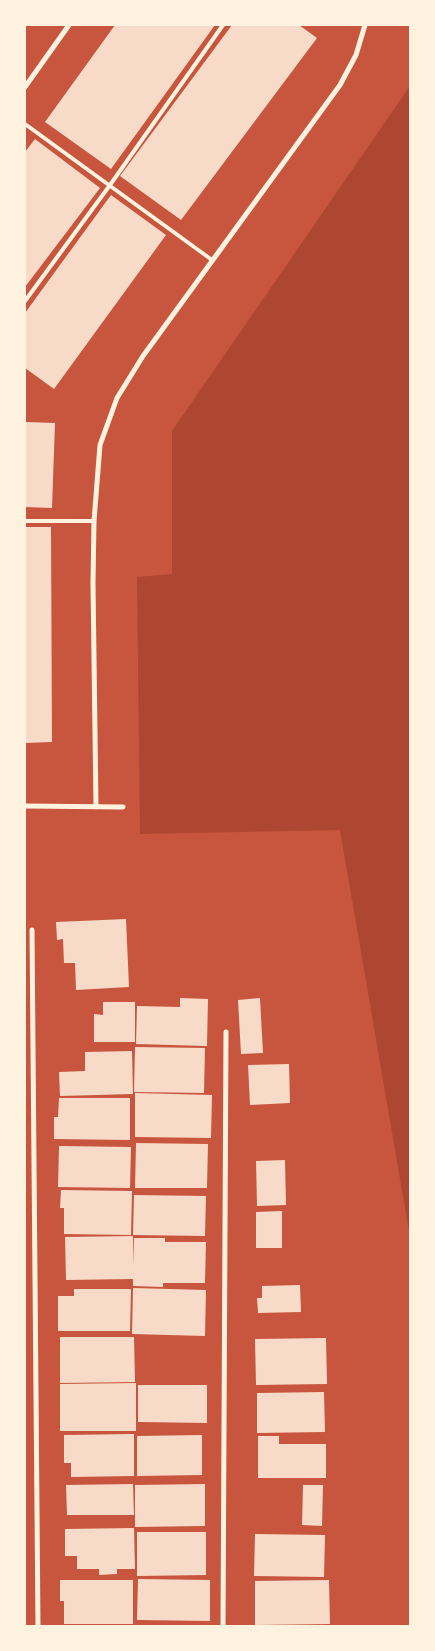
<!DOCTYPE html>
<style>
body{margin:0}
#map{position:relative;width:435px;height:1651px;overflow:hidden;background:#c8553d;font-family:"PT Sans Narrow",sans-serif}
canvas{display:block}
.frame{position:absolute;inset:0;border:26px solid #fff3e0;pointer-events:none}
</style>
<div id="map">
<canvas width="435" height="1651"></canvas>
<div class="frame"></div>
</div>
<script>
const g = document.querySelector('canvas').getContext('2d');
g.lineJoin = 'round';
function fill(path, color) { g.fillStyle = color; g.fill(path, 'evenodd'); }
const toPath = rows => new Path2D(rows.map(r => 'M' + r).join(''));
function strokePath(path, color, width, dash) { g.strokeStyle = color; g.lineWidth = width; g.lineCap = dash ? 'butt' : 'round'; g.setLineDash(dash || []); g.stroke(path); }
const green = toPath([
 [410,86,410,1237,340,830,140,834,137,577,172,574,172,431]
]);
const building = toPath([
 [115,25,215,25,111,169,45,122],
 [232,25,299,25,317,38,181,220,120,176],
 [35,139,100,188,25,287,25,152],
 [111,195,166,235,54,389,25,368,25,313],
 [25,422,55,423,52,508,25,507],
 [25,527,51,527,52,742,25,743],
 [126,919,129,987,76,990,75,963,64,963,63,939,57,940,56,922],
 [180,998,208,999,207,1046,136,1044,137,1006,180,1007],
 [260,998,263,1053,241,1054,238,1000],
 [103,1002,135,1002,135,1042,94,1042,94,1014,103,1015],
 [135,1047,205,1048,204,1093,134,1092],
 [132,1051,133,1094,60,1096,59,1072,85,1071,85,1052],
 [289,1064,290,1103,250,1105,248,1065],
 [135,1093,212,1095,211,1138,135,1137],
 [59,1098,130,1098,130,1140,54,1139,54,1117,58,1117],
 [136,1143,208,1144,207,1188,135,1188],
 [59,1146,131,1147,130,1188,58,1187],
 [285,1160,286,1205,257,1206,256,1161],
 [61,1190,132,1191,131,1235,64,1234,64,1208,60,1208],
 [134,1195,206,1196,205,1236,133,1235],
 [282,1211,282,1248,256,1248,256,1212],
 [133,1236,133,1266,134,1238,165,1238,165,1242,206,1242,205,1283,163,1283,163,1287,133,1286,133,1279,66,1280,65,1237],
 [300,1285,301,1312,258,1313,257,1298,262,1298,262,1286],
 [133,1288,206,1290,205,1336,132,1334],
 [74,1289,131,1289,130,1331,58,1331,58,1296,74,1296],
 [60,1337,134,1337,135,1382,60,1383],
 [326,1338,327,1384,256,1385,255,1339],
 [136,1383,136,1431,60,1431,60,1384],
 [138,1385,207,1385,207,1423,138,1422],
 [324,1392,325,1432,257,1433,257,1393],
 [134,1434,134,1476,71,1477,71,1463,64,1463,64,1435],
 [202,1435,202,1475,137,1476,137,1436],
 [258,1436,279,1436,279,1444,326,1444,326,1478,258,1478],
 [133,1484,134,1515,67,1515,66,1485],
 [205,1484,205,1526,135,1527,135,1485],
 [303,1485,323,1485,322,1526,302,1525],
 [134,1528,135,1569,117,1569,117,1574,99,1575,99,1569,77,1569,77,1556,65,1556,65,1529],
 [137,1532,206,1532,206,1575,137,1576],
 [255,1534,325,1535,324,1577,254,1576],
 [138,1579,210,1580,210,1621,137,1620],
 [60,1580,133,1580,133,1624,64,1624,64,1601,60,1601],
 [329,1580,330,1624,255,1625,255,1581]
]);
const service = toPath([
 [25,124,212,260],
 [25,301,110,185,223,25],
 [25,521,94,521]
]);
const minor = toPath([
 [25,87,69,25],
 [25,806,123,807],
 [96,807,93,583,94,521,100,445,117,398,143,356,340,85,356,55,365,25],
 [32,930,38,1626],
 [223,1626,226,1032]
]);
fill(green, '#ae4732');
fill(building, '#f7dbc8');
strokePath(service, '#fff3e0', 4);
strokePath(minor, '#fff3e0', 5);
</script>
